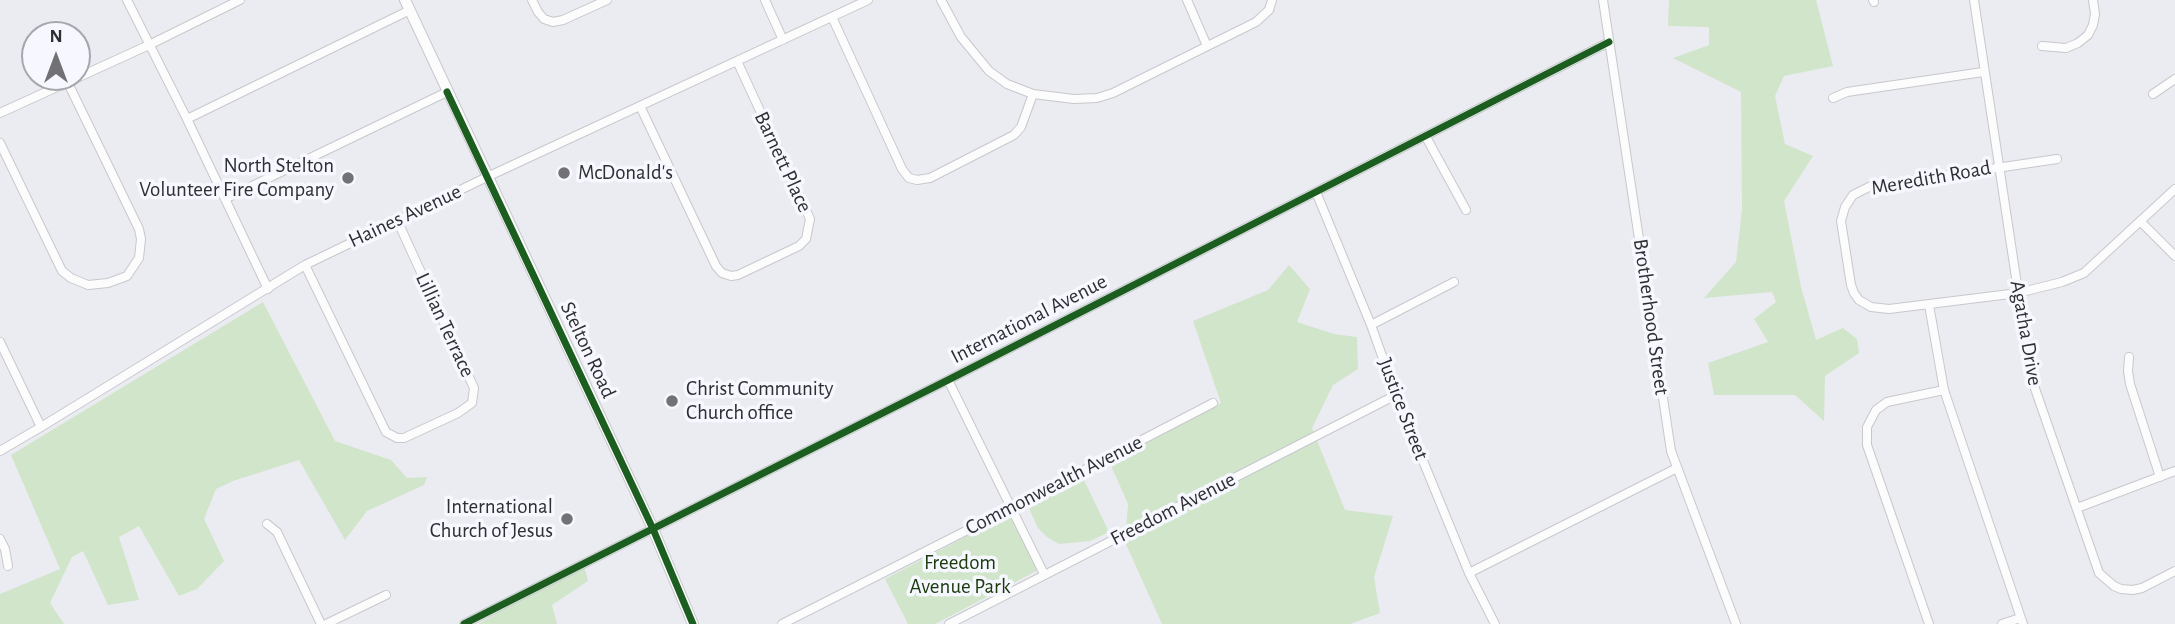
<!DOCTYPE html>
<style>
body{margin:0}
#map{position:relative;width:2175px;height:624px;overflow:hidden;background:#ebecf1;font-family:"Alegreya Sans",sans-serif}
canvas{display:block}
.north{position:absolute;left:21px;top:21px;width:70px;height:70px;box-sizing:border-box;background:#f6f7ff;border:2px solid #a6a7ad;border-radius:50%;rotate:0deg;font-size:19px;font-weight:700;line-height:28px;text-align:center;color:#2f2f33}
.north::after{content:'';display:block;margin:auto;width:24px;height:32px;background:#717176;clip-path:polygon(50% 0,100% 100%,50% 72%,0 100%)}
</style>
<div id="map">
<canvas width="2175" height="624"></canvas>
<div class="north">N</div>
</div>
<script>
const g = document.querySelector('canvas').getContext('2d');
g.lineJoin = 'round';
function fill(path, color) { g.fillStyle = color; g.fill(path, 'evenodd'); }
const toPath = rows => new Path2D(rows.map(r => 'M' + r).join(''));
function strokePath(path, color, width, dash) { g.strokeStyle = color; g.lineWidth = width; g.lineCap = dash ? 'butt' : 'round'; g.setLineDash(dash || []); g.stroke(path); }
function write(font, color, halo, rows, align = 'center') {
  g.font = font + ' "Alegreya Sans",sans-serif'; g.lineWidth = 7; g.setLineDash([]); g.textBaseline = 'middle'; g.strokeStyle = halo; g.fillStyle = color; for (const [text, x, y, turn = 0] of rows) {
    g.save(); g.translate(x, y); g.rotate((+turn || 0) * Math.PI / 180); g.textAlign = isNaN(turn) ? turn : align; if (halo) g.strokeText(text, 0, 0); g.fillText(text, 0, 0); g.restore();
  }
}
const green = toPath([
 [1669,0,1816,0,1833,66,1784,76,1775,96,1785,144,1813,156,1784,201,1801,287,1816,340,1843,328,1857,339,1859,353,1825,376,1824,421,1795,395,1714,395,1708,363,1768,342,1754,319,1776,302,1772,292,1704,298,1736,262,1742,210,1741,92,1673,58,1709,45,1709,27,1668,26],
 [1289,265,1310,289,1297,322,1334,334,1357,337,1358,369,1333,385,1312,428,1345,510,1393,516,1374,577,1380,613,1350,624,1162,624,1125,542,1128,504,1109,461,1221,403,1193,321,1268,290],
 [263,302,335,441,391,460,407,478,427,477,424,485,367,511,345,540,299,460,233,481,216,489,204,519,224,561,197,589,179,596,139,526,119,537,139,600,108,605,83,551,72,557,50,603,64,624,0,624,0,594,60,569,11,455],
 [1083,478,1109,532,1090,541,1059,544,1047,537,1038,528,1027,504],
 [1009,514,1038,570,935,624,908,624,885,579],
 [583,562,588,581,552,605,557,624,478,624]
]);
const minor = toPath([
 [127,0,187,119,268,289],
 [532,0,538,12,544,19,553,22,563,20,607,0],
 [765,0,783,40],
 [941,0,961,37,989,71,1007,84,1033,94,1074,99,1097,98,1113,93,1256,22,1269,10,1272,0],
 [1187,0,1207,46],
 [1603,0,1671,451,1736,624],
 [1873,0,1874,2],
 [1974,0,2031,377,2099,573,2114,586,2121,589,2133,590,2142,588,2175,571],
 [832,17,902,169,909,178,917,180,930,178,1014,135,1021,127,1033,94],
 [2042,46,2066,48,2078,43,2088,35,2093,25,2095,14,2093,0],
 [2153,94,2175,79],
 [1833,98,1847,92,1983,72],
 [640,106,716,266,722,273,731,276,738,275,799,246,806,239,810,219,737,61],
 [0,113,149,45,240,0],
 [187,119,410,10],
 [1426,137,1466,210],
 [0,143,62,271,71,278,88,285,108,283,127,276,139,258,141,239,139,229,68,83],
 [2057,159,1869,187,1853,195,1845,207,1841,221,1851,285,1854,293,1859,300,1871,307,1889,309,2018,293,2062,282,2084,273,2175,189],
 [1316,192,1371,325,1396,395,1469,573,1495,624],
 [225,199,447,92],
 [2140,221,2175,256],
 [305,265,386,432,397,438,404,438,458,413,472,403,474,388,397,220],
 [1929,305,1944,390,2023,624],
 [1371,325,1454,282],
 [0,342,41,427],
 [2129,357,2128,371,2130,384,2160,477],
 [948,380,1044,574],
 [0,451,41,427,305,265,487,177,868,0],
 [2077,508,2175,471],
 [267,524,277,532,321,624],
 [0,539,5,549,8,566],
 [1469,573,1677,468],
 [326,624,386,595],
 [464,624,948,380,1609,42],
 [782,624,1011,508,1213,403],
 [949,624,1396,395],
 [1929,624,1867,445,1867,427,1876,410,1887,402,1944,390],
 [2002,624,2020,618]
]);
const secondary = toPath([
 [405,0,653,529,693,624]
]);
const cycleway = toPath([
 [447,92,653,529,693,624],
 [464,624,948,380,1609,42]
]);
const markers = [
 [564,173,7,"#717176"],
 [348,178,7,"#717176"],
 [672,401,7,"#717176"],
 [567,519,7,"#717176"]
];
const streetNames = [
 ["Barnett Place",783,162,65],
 ["Meredith Road",1931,178,-10],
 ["Haines Avenue",405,216,-25],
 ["Brotherhood Street",1651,317,82],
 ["International Avenue",1029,319,-27],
 ["Lillian Terrace",445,325,65],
 ["Agatha Drive",2026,333,80],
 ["Stelton Road",588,350,65],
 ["Justice Street",1403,409,69],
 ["Commonwealth Avenue",1054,485,-27],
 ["Freedom Avenue",1173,509,-27]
];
const poiNames = [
 ["North Stelton",334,166],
 ["Volunteer Fire Company",334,190],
 ["McDonald's",578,173,"left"],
 ["Christ Community",686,389,"left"],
 ["Church office",686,413,"left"],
 ["International",553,507],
 ["Church of Jesus",553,531]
];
const parkNames = [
 ["Freedom",960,563],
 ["Avenue Park",960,587]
];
fill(green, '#d0e5ca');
strokePath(minor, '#c7c8cc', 10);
strokePath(secondary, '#c7c8cc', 12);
strokePath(minor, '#fcfcfd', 8);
strokePath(secondary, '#fcfcfd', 10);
strokePath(cycleway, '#1b5e20', 7);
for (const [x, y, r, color] of markers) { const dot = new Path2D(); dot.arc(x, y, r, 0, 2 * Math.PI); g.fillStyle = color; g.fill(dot); strokePath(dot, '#f6f7ff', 2.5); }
write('21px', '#2f2f33', '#f6f7ff', streetNames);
write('21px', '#2f2f33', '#f6f7ff', poiNames, 'right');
write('21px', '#1b3a0c', '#f6f7ff', parkNames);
</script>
